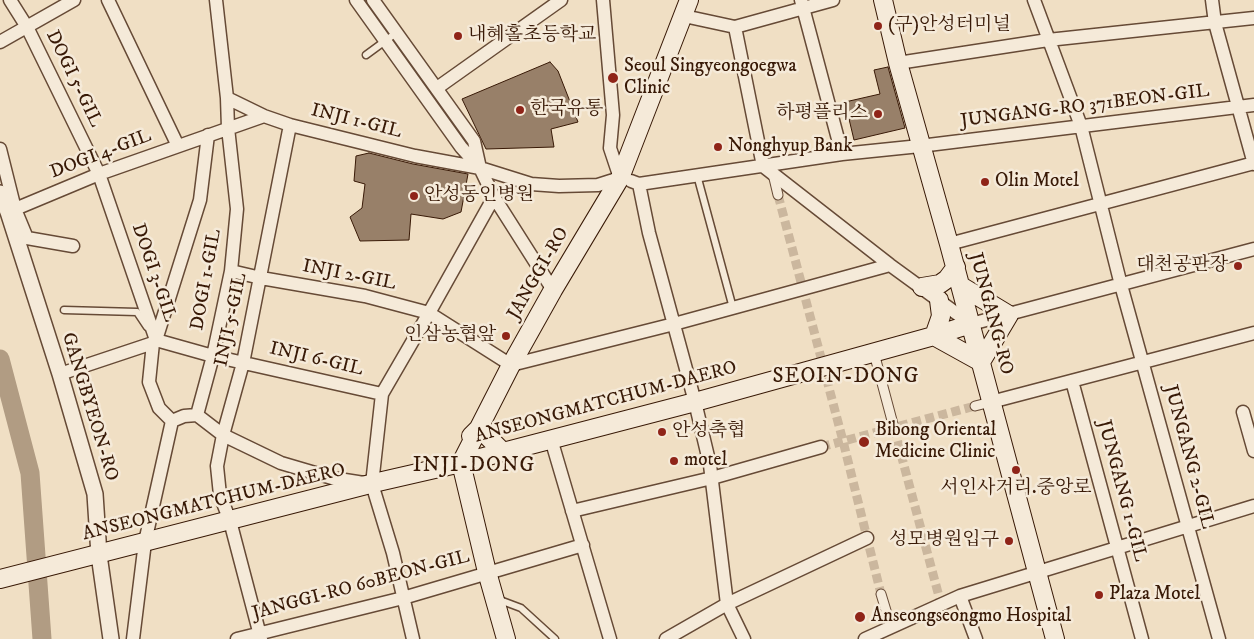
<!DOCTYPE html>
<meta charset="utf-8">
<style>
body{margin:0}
canvas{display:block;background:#f0dfc4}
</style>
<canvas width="1254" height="639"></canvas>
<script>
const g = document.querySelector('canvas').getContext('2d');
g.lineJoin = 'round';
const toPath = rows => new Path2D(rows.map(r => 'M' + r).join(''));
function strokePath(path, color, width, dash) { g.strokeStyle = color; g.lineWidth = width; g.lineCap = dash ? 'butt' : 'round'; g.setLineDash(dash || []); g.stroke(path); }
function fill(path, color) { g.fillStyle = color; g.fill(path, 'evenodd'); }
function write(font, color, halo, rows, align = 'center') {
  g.font = font + ' "IM FELL DW Pica","Noto Serif KR",serif'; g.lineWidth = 5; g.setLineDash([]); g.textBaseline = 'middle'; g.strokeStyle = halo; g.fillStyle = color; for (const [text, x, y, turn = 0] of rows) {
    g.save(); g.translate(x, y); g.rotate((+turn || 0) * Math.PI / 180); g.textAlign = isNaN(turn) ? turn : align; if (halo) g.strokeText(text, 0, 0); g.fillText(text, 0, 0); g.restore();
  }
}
const river = toPath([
 [0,359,30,473,42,639]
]);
const building = toPath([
 [550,62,558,71,578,122,551,129,554,147,486,149,462,99,550,62],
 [888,67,905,128,854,140,845,102,880,94,874,70,888,67],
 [369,153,413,164,468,174,461,212,443,219,411,214,409,240,360,241,350,217,362,208,365,184,354,181,356,156,369,153]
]);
const pedestrianTunnel = toPath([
 [778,195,843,441,881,594],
 [894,428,941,604],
 [821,447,975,406]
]);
const service = toPath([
 [366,55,396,33],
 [697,175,733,308],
 [64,310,137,312,147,327],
 [497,599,521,608,555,639]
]);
const pedestrian = toPath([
 [773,174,778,195],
 [874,353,894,428],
 [975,406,991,402],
 [881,594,891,627]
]);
const minor = toPath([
 [10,0,27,27,99,174,156,340],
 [108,0,178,146],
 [356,0,461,147,478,166],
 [373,0,474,141,480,168,494,197,553,290],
 [603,0,613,115,610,148,620,178],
 [801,0,842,154],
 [1034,0,1081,126,1121,285,1219,639],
 [1212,0,1215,23,1254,164],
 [684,16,735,27,833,0],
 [735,27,763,166,890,265,971,324,1254,249],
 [0,42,74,0],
 [898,63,1048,40,1254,18],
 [437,88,561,0],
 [227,98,264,116,290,125,415,156,480,168,531,184,559,186,598,185,620,178],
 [0,149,15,209,27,238,73,246],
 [631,181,639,184,649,233,695,402,710,465,727,604,744,639],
 [639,184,842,154,920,146,1254,105],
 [8,212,99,174,264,116],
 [949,244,1254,163],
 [231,271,261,278,365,296,429,313,511,365,674,324,890,265],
 [156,340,213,356,382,394],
 [60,374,153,343],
 [1072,381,1142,639],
 [991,402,1254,333],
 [1243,412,1254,451],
 [197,415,213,356,231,271,237,209,228,128,227,98,216,0],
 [197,415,223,435,281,463,332,478,364,483],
 [172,421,159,408,149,382,153,343,156,340,200,200,208,135],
 [551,439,610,639],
 [572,511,712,478,821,447],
 [960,596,976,639],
 [133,639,145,542,172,421,184,416,197,415],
 [237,639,403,598,583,545],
 [261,639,230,521,220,495,217,466,223,435,243,363,290,125],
 [413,639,393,553,372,484,382,394,429,313,494,197],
 [666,639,727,604,867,538],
 [865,639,960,596,1254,506]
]);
const tertiary = toPath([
 [0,193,8,212,60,374,95,494,99,555,111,639]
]);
const secondary = toPath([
 [883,0,898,63,949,244,1055,639],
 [922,287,940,284,947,279,956,267],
 [939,300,941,316,934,336,981,362,1009,315,961,286],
 [471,436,479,428,503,452],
 [0,579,378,482,461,463,695,402,930,337,971,324],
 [506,639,487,572,461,463,511,365,553,290,620,178,689,0]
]);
const markers = [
 [878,26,5,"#8f2418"],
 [458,36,5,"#8f2418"],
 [613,78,6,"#8f2418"],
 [520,110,5,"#8f2418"],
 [878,114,5,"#8f2418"],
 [718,147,5,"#8f2418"],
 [985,182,5,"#8f2418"],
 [414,196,5,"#8f2418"],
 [1238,266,5,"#8f2418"],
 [506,336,5,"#8f2418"],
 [662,432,5,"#8f2418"],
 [864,442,6,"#8f2418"],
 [674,461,5,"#8f2418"],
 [1016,470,5,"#8f2418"],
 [1009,541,5,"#8f2418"],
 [1099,595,5,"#8f2418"],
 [860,617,6,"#8f2418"]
];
const poiNames = [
 ["(구)안성터미널",888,26],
 ["내혜홀초등학교",468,36],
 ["Seoul Singyeongoegwa",624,67],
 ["Clinic",624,89],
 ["한국유통",530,110],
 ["하평플리스",868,114,"right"],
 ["Nonghyup Bank",728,147],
 ["Olin Motel",995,182],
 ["안성동인병원",424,196],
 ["대천공판장",1228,266,"right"],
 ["인삼농협앞",496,336,"right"],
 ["Bibong Oriental",875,431],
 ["Medicine Clinic",875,453],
 ["안성축협",672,432],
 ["motel",684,461],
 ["서인사거리.중앙로",1016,489,"center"],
 ["성모병원입구",999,541,"right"],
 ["Plaza Motel",1109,595],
 ["Anseongseongmo Hospital",871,617]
];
const streetNames = [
 ["DOGI 5-GIL",73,79,64],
 ["JUNGANG-RO 371BEON-GIL",1085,107,-7],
 ["INJI 1-GIL",356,122,14],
 ["DOGI 4-GIL",101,155,-21],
 ["DOGI 3-GIL",153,273,71],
 ["JANGGI-RO",539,274,-60],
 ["INJI 2-GIL",349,276,11],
 ["DOGI 1-GIL",207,280,-80],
 ["JUNGANG-RO",990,314,75],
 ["INJI 5-GIL",232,320,-78],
 ["INJI 6-GIL",316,360,13],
 ["ANSEONGMATCHUM-DAERO",606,403,-15],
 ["GANGBYEON-RO",89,407,73],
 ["JUNGANG 2-GIL",1188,457,75],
 ["JUNGANG 1-GIL",1121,491,75],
 ["ANSEONGMATCHUM-DAERO",214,503,-14],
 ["JANGGI-RO 60BEON-GIL",361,586,-15]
];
const quarterNames = [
 ["SEOIN-DONG",846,378],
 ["INJI-DONG",474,467]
];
strokePath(river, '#b19c83', 19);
fill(building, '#988069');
strokePath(building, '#381906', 1);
strokePath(pedestrianTunnel, '#cbb79e', 9, [9, 4.5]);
strokePath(service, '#664a36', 9);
strokePath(pedestrian, '#664a36', 11);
strokePath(minor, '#664a36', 15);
strokePath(tertiary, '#664a36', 18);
strokePath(secondary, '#381906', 20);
strokePath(service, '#f5ead9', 6);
strokePath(pedestrian, '#f5ead9', 9);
strokePath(minor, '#f5ead9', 12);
strokePath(tertiary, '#f5ead9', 15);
strokePath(secondary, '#f5ead9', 18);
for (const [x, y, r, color] of markers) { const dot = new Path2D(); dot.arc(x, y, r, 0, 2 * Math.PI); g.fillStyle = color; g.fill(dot); strokePath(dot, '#f5ead9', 2); }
write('19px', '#381906', '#f5ead9', poiNames, 'left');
write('19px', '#381906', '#f5ead9', streetNames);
g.letterSpacing = '1px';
write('21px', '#381906', '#f5ead9', quarterNames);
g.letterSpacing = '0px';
</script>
